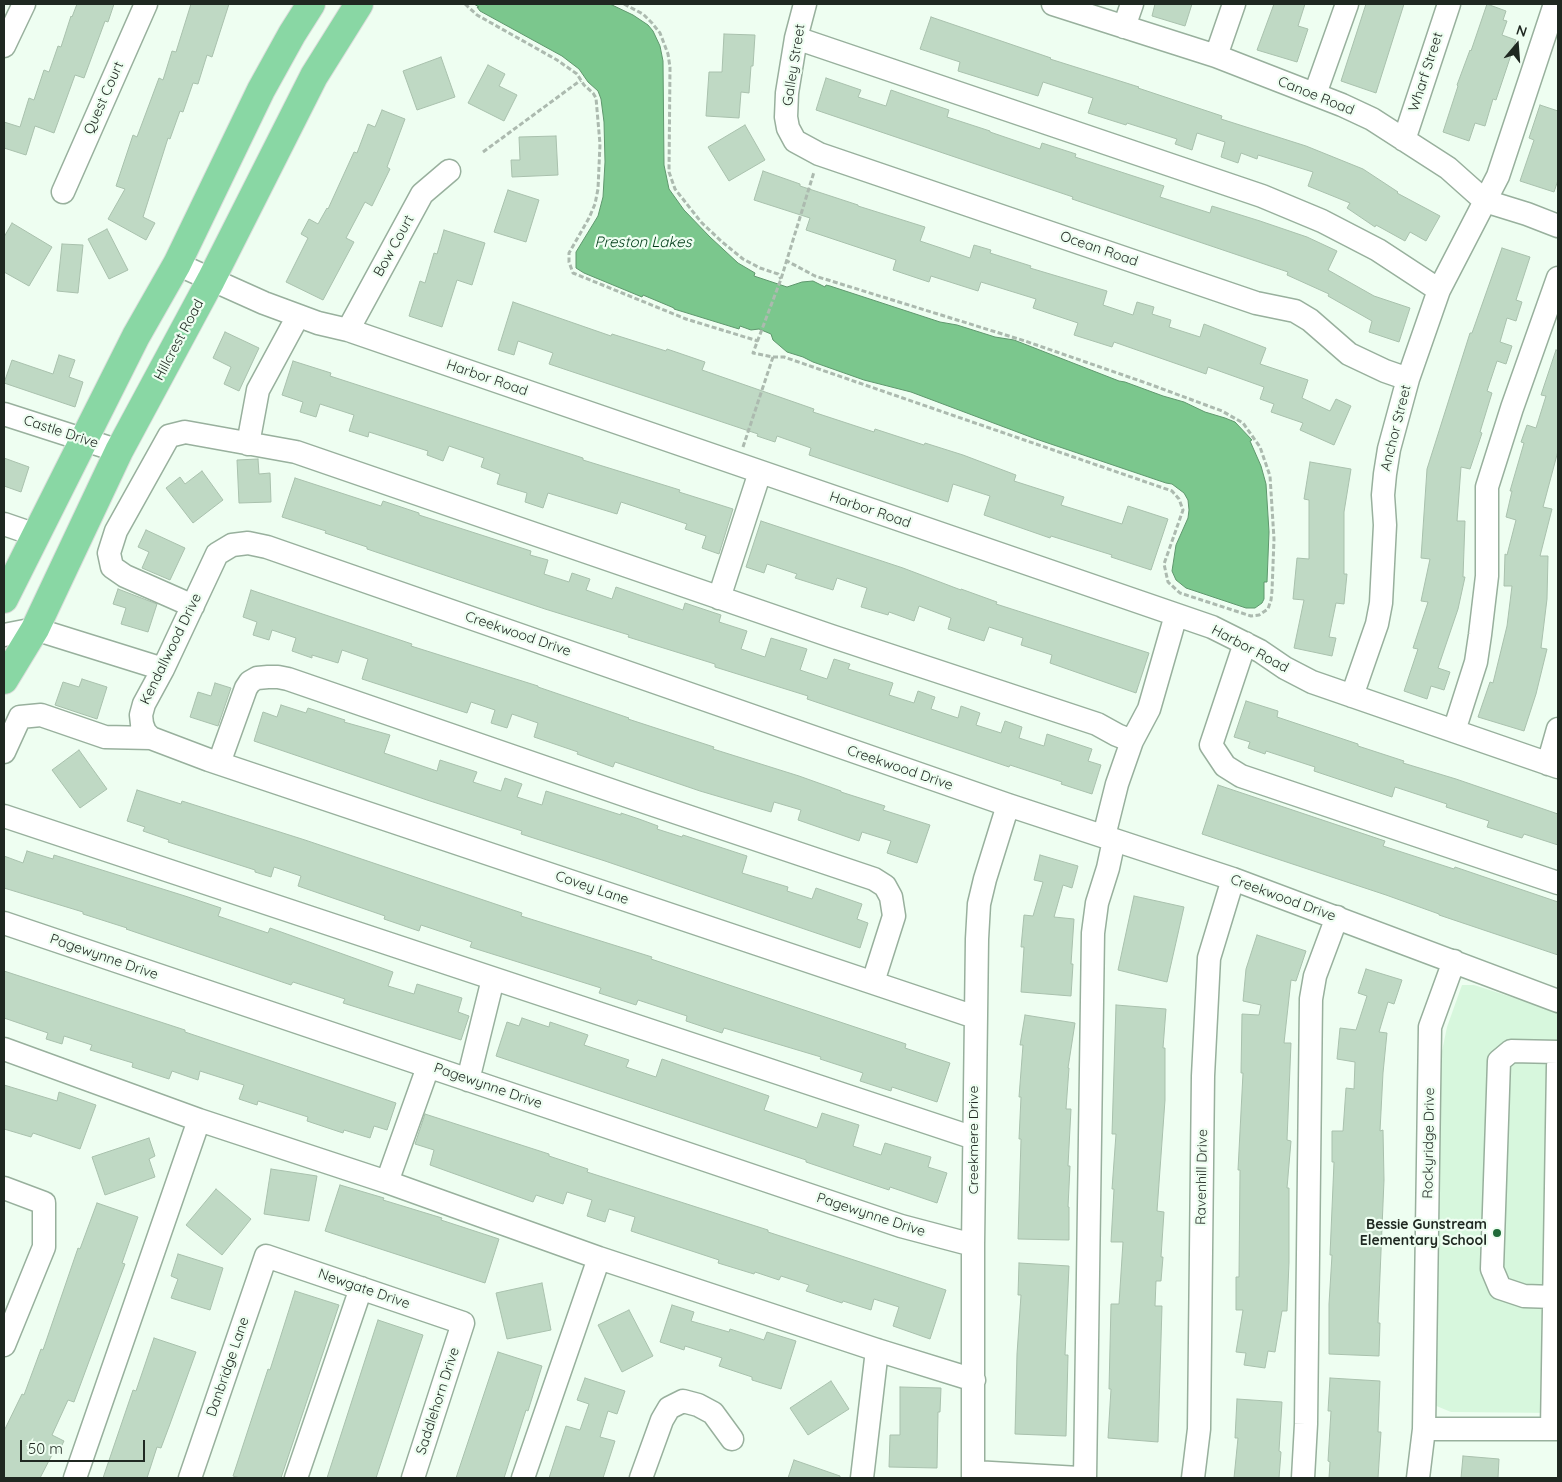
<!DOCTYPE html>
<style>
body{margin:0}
#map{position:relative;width:1562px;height:1482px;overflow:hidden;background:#eefef1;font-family:Quicksand,sans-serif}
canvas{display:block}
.frame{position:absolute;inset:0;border:5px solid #1f2821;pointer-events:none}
.north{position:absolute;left:1492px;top:20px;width:50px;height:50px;-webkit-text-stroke:4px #eefef1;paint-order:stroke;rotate:18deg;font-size:14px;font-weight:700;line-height:20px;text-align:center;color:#1f2821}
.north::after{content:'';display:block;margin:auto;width:18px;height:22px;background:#1f2821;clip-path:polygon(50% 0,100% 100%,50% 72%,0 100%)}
.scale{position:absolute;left:20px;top:1440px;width:125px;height:22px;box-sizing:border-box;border:2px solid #1f2821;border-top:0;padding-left:6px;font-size:15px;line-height:18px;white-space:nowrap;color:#1f2821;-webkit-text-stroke:4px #eefef1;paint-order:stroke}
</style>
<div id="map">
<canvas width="1562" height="1482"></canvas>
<div class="frame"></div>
<div class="north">N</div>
<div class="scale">50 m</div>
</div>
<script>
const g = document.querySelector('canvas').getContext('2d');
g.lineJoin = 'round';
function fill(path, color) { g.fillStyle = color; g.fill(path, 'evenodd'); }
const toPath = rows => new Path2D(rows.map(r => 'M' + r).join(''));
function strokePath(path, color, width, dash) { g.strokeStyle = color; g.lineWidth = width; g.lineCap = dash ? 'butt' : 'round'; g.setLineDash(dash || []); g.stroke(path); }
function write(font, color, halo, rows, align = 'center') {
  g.font = font + ' Quicksand,sans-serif'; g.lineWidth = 4.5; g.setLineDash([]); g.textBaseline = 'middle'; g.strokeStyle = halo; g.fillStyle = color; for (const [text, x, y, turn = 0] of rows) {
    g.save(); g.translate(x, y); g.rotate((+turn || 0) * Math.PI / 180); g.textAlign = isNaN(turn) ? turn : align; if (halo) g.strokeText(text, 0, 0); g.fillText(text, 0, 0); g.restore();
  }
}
const built = toPath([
 [1462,985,1474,985,1558,1012,1558,1413,1451,1412,1434,1405,1440,1061,1447,1027]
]);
const water = toPath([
 [474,4,610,4,633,15,648,25,653,31,660,46,663,61,664,165,669,189,684,210,710,237,738,263,755,273,754,276,787,287,802,282,813,281,825,287,826,285,830,286,940,322,957,325,995,337,1014,340,1119,381,1125,382,1163,396,1184,402,1205,412,1225,418,1235,422,1252,440,1250,441,1261,466,1266,484,1269,532,1267,582,1264,582,1264,599,1262,603,1255,608,1246,608,1186,588,1176,580,1172,571,1176,545,1188,518,1189,510,1188,500,1184,493,1172,484,1166,483,1036,439,911,392,864,380,813,362,803,357,787,352,773,340,771,334,759,329,751,330,740,326,739,329,674,309,674,308,643,295,642,297,584,273,576,268,576,252,598,216,603,197,605,162,604,122,601,99,598,91,588,82,579,69,562,56,480,11,477,7,479,7,474,4]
]);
const building = toPath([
 [77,4,114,4,108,22,105,21,84,78,75,75,54,133,35,126,26,155,4,148,4,122,20,127,29,98,34,100,44,70,49,72,58,46,61,47,71,16,72,17,77,4],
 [191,4,229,4,212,57,207,55,198,84,193,83,183,112,180,111,170,139,168,138,143,217,155,223,146,240,108,219,125,189,116,186,133,135,137,137,159,78,163,80,172,51,176,52,191,4],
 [1155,4,1192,4,1185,26,1152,16,1155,4],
 [1274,4,1305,4,1298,26,1308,29,1297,62,1257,50,1274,4],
 [1366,4,1404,4,1376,93,1341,81,1366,4],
 [1487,4,1506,11,1503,20,1507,21,1502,35,1516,40,1496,100,1493,99,1485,126,1475,123,1469,141,1443,132,1458,86,1457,85,1470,50,1471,51,1487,4],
 [931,17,1051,58,1050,59,1139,87,1138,88,1222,116,1221,119,1306,146,1363,169,1398,192,1397,193,1440,216,1426,241,1410,232,1405,241,1376,225,1375,227,1347,208,1350,203,1308,186,1313,172,1258,155,1257,159,1241,153,1238,163,1221,157,1225,142,1197,133,1192,150,1175,144,1177,139,1127,123,1126,125,1088,113,1093,98,1043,82,1038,96,958,71,960,62,920,49,931,17],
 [724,34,755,35,753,66,751,66,749,93,741,92,739,118,706,116,709,72,722,72,724,34],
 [441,57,455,97,417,110,403,71,441,57],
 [488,65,505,74,499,86,517,95,504,121,468,103,488,65],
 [826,78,861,90,858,97,886,106,891,90,908,96,949,110,947,117,990,131,990,132,1040,149,1042,143,1076,154,1075,157,1164,186,1160,197,1210,213,1212,206,1260,221,1307,237,1337,251,1328,270,1374,296,1410,308,1399,342,1369,332,1372,321,1328,296,1329,294,1287,275,1288,272,1072,199,1073,197,816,110,826,78],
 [1540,105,1558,111,1558,180,1554,192,1520,181,1534,140,1529,138,1540,105],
 [382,110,405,119,387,167,390,169,372,206,365,202,346,238,354,242,323,300,286,282,308,238,301,234,309,219,318,224,327,208,328,209,354,152,357,153,368,124,375,127,382,110],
 [745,125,765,160,729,181,708,147,745,125],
 [556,136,558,175,512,177,511,160,520,160,519,137,556,136],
 [763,171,800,184,800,186,858,205,858,206,925,227,920,241,941,248,970,258,974,245,991,250,990,253,1031,266,1030,268,1107,291,1103,305,1133,315,1137,302,1154,307,1152,314,1171,320,1169,327,1200,337,1204,324,1266,348,1260,364,1308,380,1302,398,1330,411,1336,399,1351,406,1334,445,1300,430,1303,423,1271,412,1274,404,1260,399,1264,387,1208,367,1206,374,1114,342,1112,347,1074,335,1078,323,1033,308,1036,299,981,282,978,291,931,276,929,282,893,270,896,260,806,230,810,218,754,200,763,171],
 [508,190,539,200,526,242,494,232,508,190],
 [12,223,52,247,29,286,4,272,4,237,12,223],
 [107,229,128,270,109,279,88,239,107,229],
 [444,230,485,243,472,285,457,280,442,327,409,316,420,281,425,283,434,253,437,254,444,230],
 [62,244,83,245,78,293,57,291,62,244],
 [1502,248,1530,257,1516,300,1522,302,1516,321,1507,318,1500,342,1512,346,1506,364,1497,361,1487,391,1492,393,1480,432,1482,433,1470,469,1461,467,1457,521,1465,521,1463,577,1465,577,1458,609,1438,668,1450,672,1444,690,1431,686,1427,699,1404,691,1418,649,1413,648,1428,602,1421,601,1430,559,1421,558,1427,469,1470,333,1472,333,1502,248],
 [513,302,611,336,612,334,666,351,667,349,705,362,702,370,814,409,813,412,874,432,875,429,924,445,925,443,963,455,1016,475,1014,481,1064,497,1061,505,1122,524,1128,506,1168,519,1151,570,1111,557,1112,555,1051,536,1050,538,984,515,990,496,953,484,948,502,809,455,811,448,777,436,775,442,757,436,758,434,549,364,553,353,518,341,514,355,498,350,513,302],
 [225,332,259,348,239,391,224,384,231,367,213,358,225,332],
 [1556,350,1558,351,1558,451,1543,507,1552,509,1540,556,1548,556,1547,599,1541,648,1547,649,1536,694,1524,731,1478,717,1490,682,1493,683,1507,626,1512,586,1504,586,1505,554,1507,555,1516,520,1506,517,1512,491,1510,491,1524,443,1521,442,1527,425,1536,428,1546,396,1541,395,1556,350],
 [59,355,75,360,69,377,83,382,75,407,4,383,12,360,53,374,59,355],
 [293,361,331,373,330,376,583,458,583,460,680,490,679,492,733,509,719,554,702,548,706,536,685,529,687,524,621,502,617,514,548,493,543,508,525,502,527,493,497,484,500,474,481,467,484,458,449,446,443,461,427,455,428,451,369,432,368,437,349,431,354,415,320,404,316,417,300,412,303,402,282,395,293,361],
 [4,458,29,467,21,492,4,486,4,458],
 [258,459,259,474,270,473,271,502,239,503,237,460,258,459],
 [1310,462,1351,469,1344,512,1344,574,1347,574,1344,604,1336,603,1329,637,1336,638,1332,656,1294,648,1304,600,1293,599,1297,558,1309,559,1309,500,1304,499,1310,462],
 [202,471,223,500,193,523,166,488,180,477,185,484,202,471],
 [295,478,381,506,383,501,419,513,419,515,531,551,530,555,548,560,544,574,569,582,572,573,590,579,586,590,612,599,616,587,683,610,685,603,721,615,719,622,747,631,741,649,765,657,771,638,807,649,800,670,827,679,834,659,850,664,848,669,893,683,889,695,914,703,918,691,935,697,931,709,958,718,961,706,980,713,976,725,1001,733,1005,721,1022,727,1019,738,1044,746,1047,734,1092,749,1088,761,1101,765,1092,794,1061,784,1062,782,1010,765,1009,767,807,699,808,696,715,667,715,664,628,637,629,635,545,609,367,549,367,547,325,533,326,531,282,517,295,478],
 [761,521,903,568,961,590,961,589,997,602,996,604,1149,653,1136,693,1050,663,1052,655,1021,645,1023,638,989,627,984,641,948,629,951,618,919,606,914,621,889,612,888,615,861,607,867,588,837,578,833,590,795,578,797,574,767,564,764,573,746,567,761,521],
 [146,530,185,548,170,580,142,568,149,552,138,547,146,530],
 [118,589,157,604,148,632,121,624,126,608,113,604,118,589],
 [251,590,412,644,411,646,538,686,538,687,629,718,628,719,714,747,713,749,799,776,841,791,841,792,885,806,883,810,930,825,917,863,887,853,891,841,862,832,859,841,798,820,801,810,774,802,771,812,700,791,615,762,613,767,577,754,578,752,534,737,538,723,512,714,507,728,491,723,495,710,471,702,467,713,362,679,368,659,342,650,338,663,312,655,312,658,292,651,296,638,272,630,269,640,253,635,257,622,243,617,251,590],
 [82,679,107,687,97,719,55,705,63,682,79,687,82,679],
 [215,683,231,688,218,726,190,717,198,692,211,696,215,683],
 [1246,701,1278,711,1277,717,1358,744,1358,746,1404,761,1403,763,1456,779,1558,814,1558,845,1524,834,1522,838,1487,827,1489,821,1446,807,1447,804,1395,787,1392,797,1314,771,1315,767,1266,751,1265,754,1248,748,1250,742,1234,737,1246,701],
 [281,705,306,713,308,708,345,720,344,722,390,735,384,753,437,771,440,760,477,772,473,782,501,791,505,778,522,784,517,797,542,805,546,791,621,815,621,813,639,819,658,826,657,829,682,837,683,835,747,856,742,873,788,887,787,891,812,899,816,888,862,904,857,919,868,923,860,948,605,861,521,834,522,831,427,800,254,741,263,712,277,717,281,705],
 [79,750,107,789,80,808,52,770,79,750],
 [1218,785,1385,841,1383,846,1454,869,1455,867,1558,902,1558,955,1439,915,1439,914,1386,895,1202,834,1218,785],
 [137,790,181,804,182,801,305,840,522,913,521,916,652,957,651,959,906,1044,905,1048,950,1063,937,1102,892,1087,891,1091,860,1081,863,1073,820,1059,821,1057,724,1028,722,1033,686,1021,687,1016,638,1000,636,1005,599,993,601,988,470,947,472,942,421,925,419,931,384,919,385,916,298,886,301,876,274,867,271,877,255,872,255,870,168,842,169,840,143,831,145,827,127,821,137,790],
 [27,851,53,859,54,855,185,896,221,908,218,916,268,933,270,928,393,972,388,986,414,994,417,984,462,998,458,1012,469,1016,461,1040,343,1003,345,999,293,982,291,985,126,929,127,928,83,914,83,912,4,888,4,856,23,863,27,851],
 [1040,855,1078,866,1072,888,1063,885,1054,917,1074,919,1071,964,1073,964,1071,996,1021,992,1024,947,1021,947,1024,915,1033,916,1043,882,1034,880,1040,855],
 [1134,896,1184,907,1167,982,1118,970,1134,896],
 [1257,935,1306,951,1296,981,1291,980,1284,1043,1291,1043,1287,1140,1291,1141,1287,1188,1289,1188,1289,1262,1287,1311,1282,1311,1275,1352,1268,1351,1265,1368,1244,1365,1246,1353,1236,1352,1243,1310,1236,1310,1236,1277,1239,1277,1240,1170,1238,1170,1243,1073,1241,1073,1242,1014,1259,1015,1261,1005,1243,1001,1246,969,1257,935],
 [1366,969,1402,980,1394,1004,1388,1002,1379,1032,1387,1033,1383,1073,1380,1131,1383,1130,1384,1180,1378,1323,1380,1323,1379,1356,1329,1354,1329,1304,1332,1255,1330,1255,1334,1162,1332,1162,1332,1131,1343,1131,1346,1088,1354,1089,1355,1062,1337,1059,1340,1028,1356,1030,1367,996,1358,993,1366,969],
 [4,971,185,1030,185,1032,396,1103,387,1130,374,1126,370,1138,344,1130,343,1133,307,1121,308,1117,258,1101,257,1105,239,1099,244,1085,200,1071,198,1080,172,1071,169,1079,132,1067,133,1063,90,1050,92,1045,64,1036,62,1044,46,1039,48,1033,4,1018,4,971],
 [1116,1005,1166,1009,1163,1048,1165,1048,1165,1100,1157,1211,1164,1212,1161,1257,1163,1257,1161,1281,1156,1281,1155,1306,1162,1306,1158,1442,1108,1438,1111,1389,1109,1389,1111,1304,1119,1304,1123,1242,1111,1242,1114,1189,1112,1189,1116,1134,1112,1134,1116,1005],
 [1025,1015,1075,1023,1068,1068,1069,1068,1066,1109,1071,1109,1068,1166,1070,1166,1068,1207,1069,1207,1069,1240,1018,1239,1021,1139,1019,1139,1021,1097,1019,1097,1023,1045,1020,1045,1025,1015],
 [522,1018,549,1027,550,1022,588,1035,584,1045,629,1060,626,1067,656,1077,662,1059,769,1096,764,1110,817,1128,822,1113,859,1125,853,1146,881,1155,885,1143,931,1157,928,1167,947,1173,937,1203,890,1187,889,1190,859,1180,806,1162,806,1160,496,1056,507,1022,519,1026,522,1018],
 [4,1085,57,1101,59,1092,96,1105,80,1149,33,1133,31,1137,4,1129,4,1085],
 [425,1114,549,1154,549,1156,588,1169,587,1172,768,1230,768,1232,946,1290,930,1339,893,1326,899,1307,874,1299,871,1310,843,1301,842,1303,806,1291,809,1285,781,1276,779,1280,755,1272,754,1274,718,1263,719,1260,631,1231,635,1217,609,1209,605,1222,587,1216,592,1200,567,1192,563,1204,536,1195,533,1202,430,1165,434,1150,415,1144,425,1114],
 [149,1138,155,1156,149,1159,155,1177,105,1195,92,1157,149,1138],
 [271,1169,317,1176,309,1221,264,1214,271,1169],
 [340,1185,384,1198,383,1200,442,1218,441,1220,499,1239,485,1283,325,1231,340,1185],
 [216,1189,251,1219,222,1255,186,1225,216,1189],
 [97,1203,138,1217,122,1263,125,1264,74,1402,68,1400,52,1435,64,1441,58,1453,54,1451,40,1478,4,1478,4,1431,22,1394,24,1395,41,1349,43,1350,78,1248,80,1249,97,1203],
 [178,1254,223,1268,210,1310,171,1298,178,1279,171,1276,178,1254],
 [1019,1263,1069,1266,1065,1355,1068,1355,1066,1436,1015,1434,1017,1354,1021,1295,1018,1295,1019,1263],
 [542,1283,551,1330,507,1339,496,1293,542,1283],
 [295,1291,339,1305,281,1478,240,1478,233,1476,268,1369,270,1370,295,1291],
 [672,1305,694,1312,691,1321,729,1332,730,1329,764,1340,767,1332,796,1341,781,1389,752,1380,752,1377,719,1366,722,1358,685,1346,684,1350,660,1342,672,1305],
 [629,1310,653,1356,622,1372,598,1325,629,1310],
 [378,1320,423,1335,376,1478,327,1478,378,1320],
 [154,1338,196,1352,170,1424,161,1448,157,1447,147,1478,103,1478,133,1390,136,1391,154,1338],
 [498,1352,542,1366,528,1411,526,1410,504,1478,456,1478,498,1352],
 [585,1378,625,1391,617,1414,608,1411,600,1437,615,1441,603,1478,549,1478,566,1426,580,1430,589,1404,577,1400,585,1378],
 [1330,1378,1380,1381,1378,1432,1381,1432,1378,1478,1329,1478,1330,1462,1328,1461,1331,1411,1328,1411,1330,1378],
 [831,1381,849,1409,808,1435,790,1408,831,1381],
 [900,1387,941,1388,940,1412,938,1412,937,1468,889,1467,890,1435,900,1435,900,1387],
 [1237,1399,1282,1402,1279,1451,1281,1452,1279,1478,1234,1478,1238,1438,1235,1438,1237,1399],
 [1463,1456,1499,1459,1498,1478,1461,1478,1463,1456],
 [794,1460,840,1476,840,1478,788,1478,794,1460]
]);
const path = toPath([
 [465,4,477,15,557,60,577,74,584,85,593,93,596,98,600,144,598,189,595,204,589,218,569,253,569,262,573,273,686,319,758,341],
 [624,4,643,14,652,23,660,33,668,54,670,67,669,172,675,189,701,222,721,241,743,259,760,268,778,274,781,279],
 [483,152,581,80],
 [773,357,784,357,1172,491,1179,499,1183,510,1164,564,1168,582,1180,593,1251,616,1259,615,1268,609,1271,600,1272,591,1274,539,1270,476,1260,447,1243,423,1222,411,1149,384,1025,341,815,276,787,261],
 [743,447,773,357,753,353,781,279,814,172]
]);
const minor = toPath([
 [805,4,796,38,787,93,786,117,788,128,795,141,819,154,1256,303,1295,311,1310,320,1349,354,1385,371,1408,379],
 [1053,4,1216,56,1342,105,1372,119,1448,168,1485,201,1527,214,1558,226],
 [1124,27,1132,4],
 [796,38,1262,196,1322,221,1378,250,1439,290],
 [4,46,24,4],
 [1216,56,1234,4],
 [1315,94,1347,4],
 [1404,140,1449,4],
 [63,192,146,4],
 [177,264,264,303,318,323,348,330,1212,627,1260,651,1285,668,1312,682,1558,767],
 [348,330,422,194,449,171],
 [4,414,119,451],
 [248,444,258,390,298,316],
 [4,524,36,535],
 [719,598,760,472],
 [193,606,125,576,112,567,109,553,116,531,169,436,185,432,296,452,831,636,1097,724,1117,735,1132,741,1117,784,1104,836],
 [4,635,35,629,163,669],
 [1245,643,1211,745,1225,766,1241,776,1558,883],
 [1352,696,1377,624,1381,603,1385,525,1383,495,1385,474,1389,449,1408,379,1439,290,1498,176,1555,4],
 [1454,731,1476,662,1480,635,1487,576,1487,487,1512,408,1558,278],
 [1132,741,1149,709,1176,615],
 [4,752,20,717,41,715,105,737,151,738],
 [219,763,246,688,250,682,257,678,268,677,278,677,288,679,642,801,874,879,885,886,891,897,894,916,873,982],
 [1548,764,1558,729],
 [4,816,974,1138],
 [4,923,901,1226,973,1245],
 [975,1017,209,760,151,738,145,732,142,724,141,715,144,704,163,669,217,554,232,545,248,543,267,547,1008,805,1233,879,1558,1001],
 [4,1049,199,1120,387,1182,599,1258,877,1350,974,1380],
 [468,1080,493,979],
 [387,1182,428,1067],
 [4,1188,44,1203,44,1247,4,1345],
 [1554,1297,1524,1296,1500,1288,1492,1269,1499,1061,1511,1051,1558,1052],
 [1424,1429,1558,1429],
 [1552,1429,1558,1066],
 [974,1472,1079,1478],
 [75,1478,199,1120],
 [190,1478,266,1256,463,1323,413,1478],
 [296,1478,361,1288],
 [523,1478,599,1258],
 [641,1478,662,1420,669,1408,683,1401,698,1405,713,1413,732,1439],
 [862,1478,877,1350],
 [973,1478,973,1245,977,939,979,904,985,879,1008,805],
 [1085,1478,1093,933,1097,903,1108,868,1114,840],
 [1193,1478,1199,1429,1203,1076,1209,958,1233,879],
 [1303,1478,1306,1424,1311,999,1315,976,1337,917],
 [1418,1478,1424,1429,1430,1027,1454,961]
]);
const major = toPath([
 [4,599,136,336,177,264,261,90,292,34,311,4],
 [4,680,35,629,119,451,211,280,314,76,359,4]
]);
const markers = [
 [1497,1233,5,"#206b39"]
];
const streetNames = [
 ["Galley Street",794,65,-81],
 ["Wharf Street",1426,72,-72],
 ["Canoe Road",1316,96,22],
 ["Quest Court",104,98,-66],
 ["Bow Court",394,246,-61],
 ["Ocean Road",1099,249,19],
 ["Hillcrest Road",179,340,-62],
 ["Harbor Road",487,378,19],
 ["Anchor Street",1396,428,-76],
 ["Castle Drive",61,432,18],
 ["Harbor Road",870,510,19],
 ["Creekwood Drive",518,634,19],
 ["Kendallwood Drive",171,649,-64],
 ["Harbor Road",1250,649,28],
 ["Creekwood Drive",900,768,19],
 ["Covey Lane",592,888,19],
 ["Creekwood Drive",1283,898,20],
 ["Pagewynne Drive",104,957,19],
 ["Pagewynne Drive",488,1086,19],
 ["Creekmere Drive",974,1140,-90],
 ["Rockyridge Drive",1429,1143,-89],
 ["Ravenhill Drive",1202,1177,-89],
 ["Pagewynne Drive",871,1215,18],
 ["Newgate Drive",364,1289,19],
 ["Danbridge Lane",228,1367,-71],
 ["Saddlehorn Drive",438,1401,-72]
];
const poiNames = [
 ["Bessie Gunstream",1487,1225],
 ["Elementary School",1487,1241]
];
const waterNames = [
 ["Preston Lakes",643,242]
];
fill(built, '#d7f7dd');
fill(water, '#7bc78d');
strokePath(water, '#5f976d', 1);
fill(building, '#bfd9c4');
strokePath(building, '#a9c1ad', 1);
strokePath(minor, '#98b09d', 25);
strokePath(major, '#dbdddb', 30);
strokePath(path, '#acbaaf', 3, [5, 2.5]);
strokePath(minor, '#fff', 22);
strokePath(major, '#89d7a4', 28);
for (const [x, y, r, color] of markers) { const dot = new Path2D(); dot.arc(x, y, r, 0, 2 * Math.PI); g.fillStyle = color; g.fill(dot); strokePath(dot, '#eefef1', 2); }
write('14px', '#1f2821', '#eefef1', streetNames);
write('bold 14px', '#1f2821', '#eefef1', poiNames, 'right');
write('italic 15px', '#003c18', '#eefef1', waterNames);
</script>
